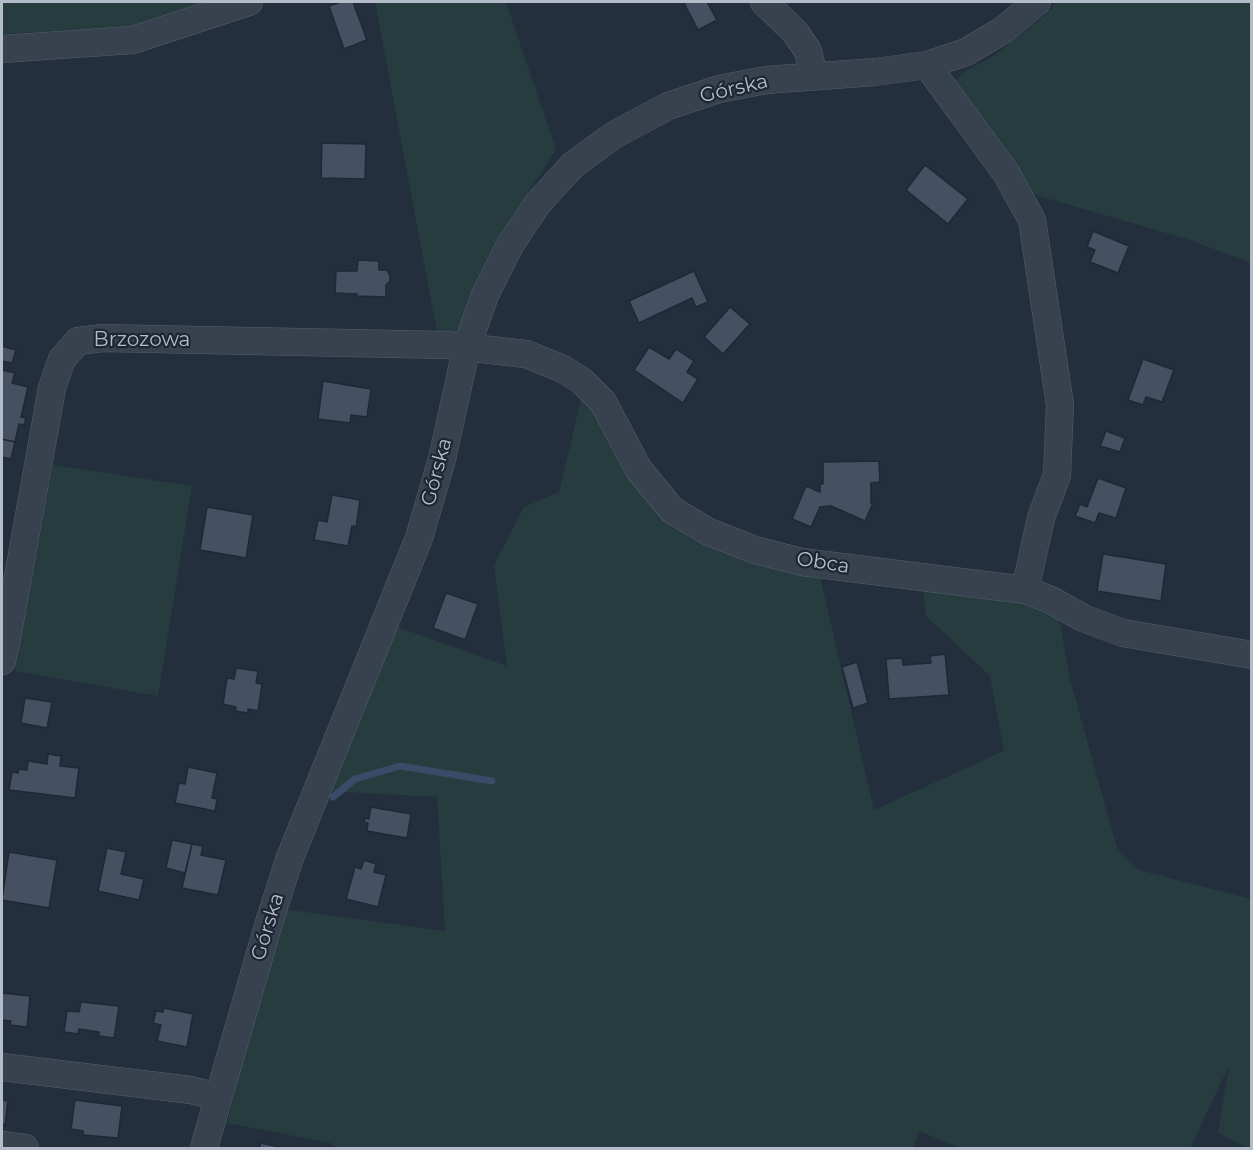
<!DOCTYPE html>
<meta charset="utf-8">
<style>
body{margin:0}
#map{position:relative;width:1253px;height:1150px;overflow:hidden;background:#242f3e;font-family:Montserrat,sans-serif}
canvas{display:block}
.frame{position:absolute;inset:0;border:3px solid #b4bcc9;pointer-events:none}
</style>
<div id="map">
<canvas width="1253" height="1150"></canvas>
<div class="frame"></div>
</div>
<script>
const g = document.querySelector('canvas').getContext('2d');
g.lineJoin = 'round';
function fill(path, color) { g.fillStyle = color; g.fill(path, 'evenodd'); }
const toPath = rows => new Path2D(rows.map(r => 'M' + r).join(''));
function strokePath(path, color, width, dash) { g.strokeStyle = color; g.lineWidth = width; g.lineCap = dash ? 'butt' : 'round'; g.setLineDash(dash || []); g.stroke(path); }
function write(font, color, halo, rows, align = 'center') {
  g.font = font + ' Montserrat,sans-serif'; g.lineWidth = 4.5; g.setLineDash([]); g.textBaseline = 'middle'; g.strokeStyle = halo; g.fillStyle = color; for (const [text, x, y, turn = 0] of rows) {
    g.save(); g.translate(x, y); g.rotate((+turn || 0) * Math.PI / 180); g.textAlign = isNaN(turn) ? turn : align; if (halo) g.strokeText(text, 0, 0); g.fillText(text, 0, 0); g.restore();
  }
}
const green = toPath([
 [2,2,214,2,130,27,2,34],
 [375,2,506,2,556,150,501,233,457,333,438,337],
 [1057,2,1251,2,1251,263,1190,240,1025,192,954,87,957,79,967,70,992,57,1043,17],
 [583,391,645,490,818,568,874,810,1004,751,990,676,926,616,922,582,1053,609,1060,623,1070,679,1117,848,1139,870,1251,899,1251,1148,1246,1148,1218,1132,1229,1066,1190,1148,960,1148,919,1131,913,1148,338,1148,330,1143,227,1123,283,909,445,931,437,797,327,791,395,626,507,666,494,565,524,507,559,492],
 [53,465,192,486,158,696,15,671]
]);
const stream = toPath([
 [333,797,355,779,400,766,492,781]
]);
const building = toPath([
 [341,2,353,2,367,40,344,49,329,6,341,2],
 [686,2,707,2,717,20,698,30,684,3,686,2],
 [322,143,366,144,365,179,321,178,322,143],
 [925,165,968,199,948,224,906,190,925,165],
 [1093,231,1129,246,1118,273,1090,262,1095,250,1087,247,1093,231],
 [358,260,379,261,379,270,387,270,390,275,390,281,386,285,386,297,356,296,357,294,335,293,336,271,357,271,358,260],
 [694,271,708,302,696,307,692,298,639,323,629,301,694,271],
 [730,307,750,324,723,354,704,337,730,307],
 [2,346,16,350,12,363,2,361,2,346],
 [649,347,669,359,676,349,694,361,687,372,698,379,683,403,634,370,649,347],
 [1143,359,1174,370,1162,402,1146,397,1143,405,1128,400,1143,359],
 [2,370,15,373,12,383,28,387,21,417,26,418,24,425,19,424,15,442,2,439,2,370],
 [323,381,371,389,367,417,351,415,350,423,318,419,323,381],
 [1106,431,1125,438,1120,452,1100,446,1106,431],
 [2,439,15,442,11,459,2,457,2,439],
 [879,461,880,482,871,483,871,503,873,503,865,521,831,506,820,507,811,527,792,519,806,486,820,492,820,484,823,484,823,462,879,461],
 [1098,478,1126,488,1116,518,1099,513,1095,523,1075,516,1080,504,1087,507,1098,478],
 [332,495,360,500,356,527,352,526,348,546,314,540,318,520,327,522,332,495],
 [207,507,253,515,246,558,200,550,207,507],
 [1103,554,1166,564,1161,601,1097,591,1103,554],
 [446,593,478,604,465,640,433,628,446,593],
 [945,654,949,695,889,699,886,659,902,658,903,665,931,663,930,656,945,654],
 [857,662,868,703,853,708,842,667,857,662],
 [236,668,258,671,256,683,262,684,258,711,248,709,248,713,235,711,236,707,223,704,227,678,234,679,236,668],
 [25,698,52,702,47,728,21,723,25,698],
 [48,754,61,756,60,766,79,768,75,798,9,790,12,772,18,773,19,769,27,770,28,761,47,764,48,754],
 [188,767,217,773,212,798,217,799,215,811,175,803,179,783,185,784,188,767],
 [371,807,411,814,407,838,367,831,368,823,364,822,365,818,369,819,371,807],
 [172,840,192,844,185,873,166,868,172,840],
 [192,844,203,846,201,855,226,860,218,895,182,888,192,844],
 [107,848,126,852,121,874,144,879,139,900,98,891,107,848],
 [9,852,57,860,49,908,2,900,9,852],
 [364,860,376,864,374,872,386,875,378,907,346,899,355,867,361,869,364,860],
 [2,993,30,996,27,1027,10,1025,11,1021,2,1020,2,993],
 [81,1002,119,1006,114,1038,99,1036,99,1032,79,1029,78,1034,64,1032,67,1011,79,1012,81,1002],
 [164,1008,193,1014,187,1047,157,1041,161,1025,153,1023,156,1011,163,1012,164,1008],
 [2,1100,8,1101,5,1125,2,1124,2,1100],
 [75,1100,122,1106,118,1138,83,1135,83,1131,71,1129,75,1100],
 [261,1143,284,1148,259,1148,261,1143]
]);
const minor = toPath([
 [764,2,795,32,808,51,814,76],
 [2,49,133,40,249,2],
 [927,65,1006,173,1032,220,1060,405,1057,475,1041,518,1025,590],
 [2,661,7,638,52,388,62,359,78,341,103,338,446,345,526,354,563,369,582,381,603,402,639,470,672,510,709,532,755,550,802,562,1025,590,1051,600,1083,618,1123,633,1252,655],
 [2,1067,191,1090,218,1097],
 [2,1145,25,1148],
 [204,1148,268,926,289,860,419,538,442,459,467,346,485,295,510,245,538,203,574,164,614,135,668,106,719,89,766,80,875,72,927,65,966,52,1003,30,1037,2]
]);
const streetNames = [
 ["Górska",734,89,-13],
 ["Brzozowa",142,340],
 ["Górska",437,472,-75],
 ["Obca",823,563,9],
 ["Górska",268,927,-73]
];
fill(green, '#263c3f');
strokePath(stream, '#394c67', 7);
fill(building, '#455162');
strokePath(building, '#1f2835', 1.5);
strokePath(minor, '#565f6c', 28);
strokePath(minor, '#38414e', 27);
write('20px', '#b4bcc9', '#1d2633', streetNames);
</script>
